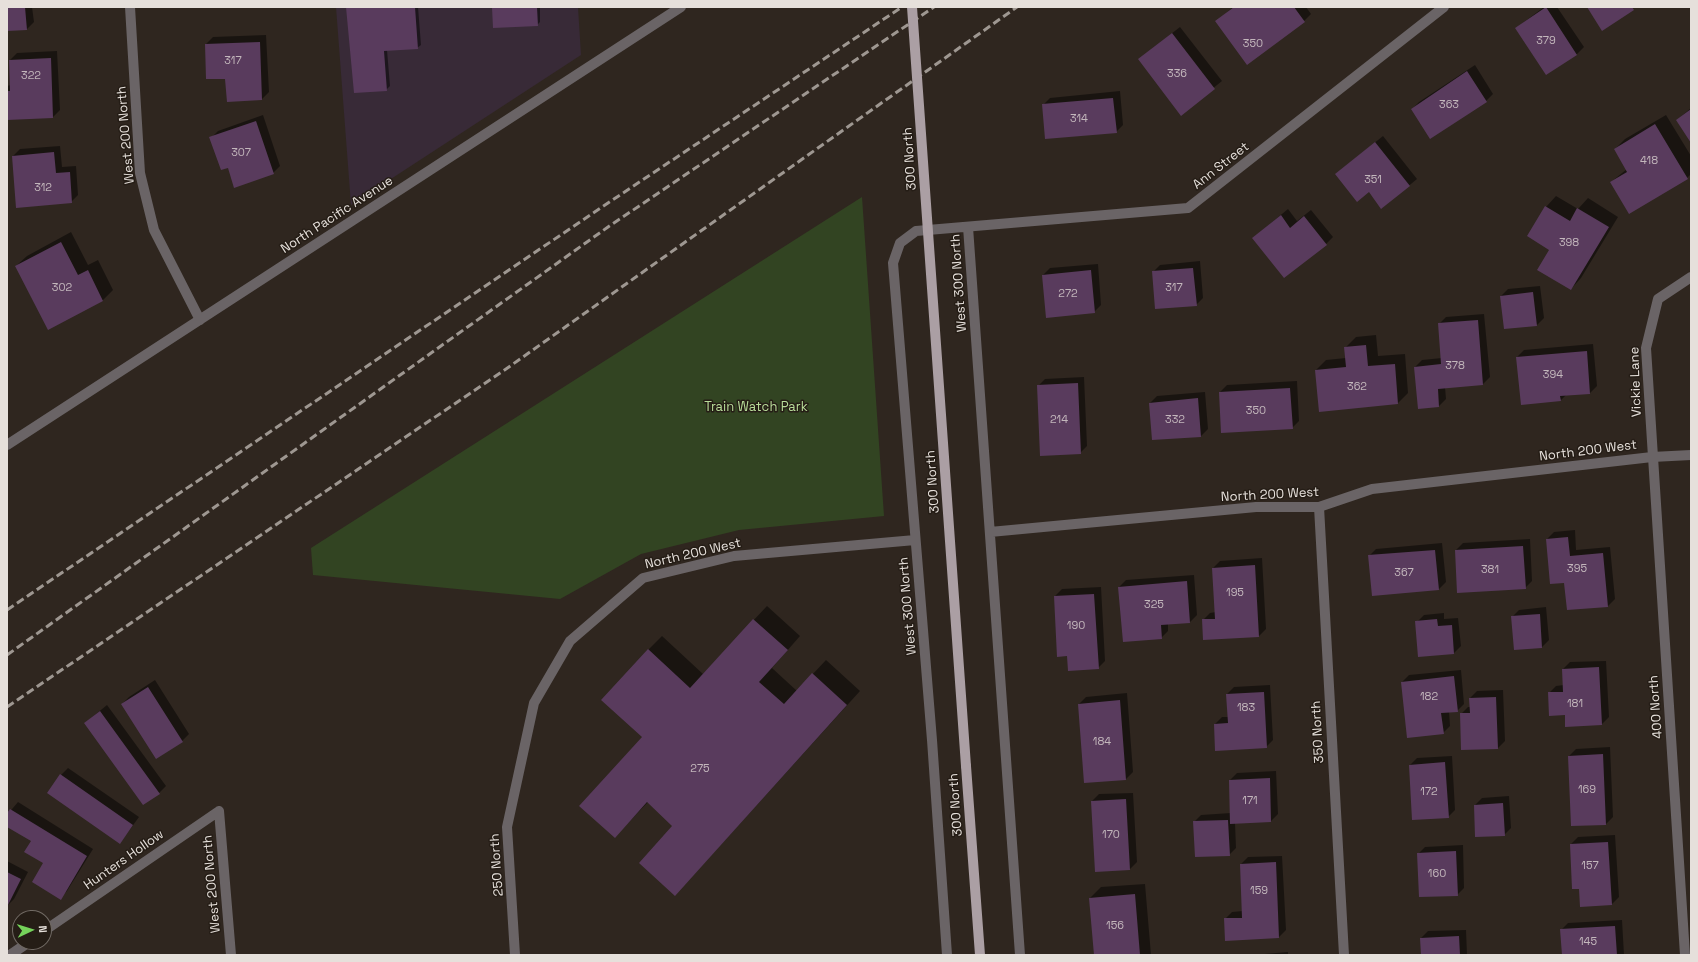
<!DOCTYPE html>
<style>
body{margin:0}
#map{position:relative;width:1698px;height:962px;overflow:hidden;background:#2f261f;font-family:"Space Grotesk",sans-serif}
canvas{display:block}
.frame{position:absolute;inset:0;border:8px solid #e6e0db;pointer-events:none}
.north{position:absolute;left:12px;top:910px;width:40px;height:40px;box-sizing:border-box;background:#251d16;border:1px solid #726b65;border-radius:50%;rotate:86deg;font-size:11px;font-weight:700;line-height:16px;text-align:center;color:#e6e0db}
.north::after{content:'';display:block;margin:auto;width:14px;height:18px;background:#75d25a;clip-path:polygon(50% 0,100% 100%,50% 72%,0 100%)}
</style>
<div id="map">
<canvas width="1698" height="962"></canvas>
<div class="frame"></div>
<div class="north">N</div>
</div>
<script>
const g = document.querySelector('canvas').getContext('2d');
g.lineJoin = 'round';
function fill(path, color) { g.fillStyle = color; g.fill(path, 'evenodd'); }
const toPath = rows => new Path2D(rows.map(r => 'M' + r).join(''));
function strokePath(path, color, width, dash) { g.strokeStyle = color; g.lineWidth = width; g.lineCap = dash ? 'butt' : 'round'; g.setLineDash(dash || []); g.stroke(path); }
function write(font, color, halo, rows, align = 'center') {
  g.font = font + ' "Space Grotesk",sans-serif'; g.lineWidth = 3; g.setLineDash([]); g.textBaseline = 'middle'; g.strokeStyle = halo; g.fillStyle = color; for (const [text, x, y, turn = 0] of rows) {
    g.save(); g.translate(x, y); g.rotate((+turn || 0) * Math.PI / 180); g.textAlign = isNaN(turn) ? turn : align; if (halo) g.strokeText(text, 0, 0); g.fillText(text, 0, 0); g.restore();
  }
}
const commercial = toPath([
 [336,7,578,7,581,55,351,205]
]);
const green = toPath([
 [862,197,884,516,739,530,641,554,560,599,313,575,311,548]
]);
const shadow = toPath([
 [7,7,32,7,34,22,27,29,7,30],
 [347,7,418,7,421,45,417,48,387,50,390,86,386,90],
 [493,7,540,7,540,22,537,25],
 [1233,7,1306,7,1311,14,1304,21,1216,22],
 [1544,7,1557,7,1584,47,1577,54,1547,74,1516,28],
 [1180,27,1222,81,1181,114,1139,59],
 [266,35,269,92,262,99,226,78,206,44,213,37],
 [57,51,60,110,53,117,7,119,7,86,11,85,10,60,17,53],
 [1475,65,1493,94,1486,101,1431,138,1412,109,1419,102],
 [1120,91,1123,125,1116,132,1043,105,1050,98],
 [1691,108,1691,141,1677,120],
 [263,115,280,166,273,173,228,167,211,138,218,131],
 [1666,115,1691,156,1691,174,1687,178,1611,182,1627,169,1615,149,1625,139],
 [1383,136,1417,179,1382,208,1369,191,1336,174],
 [60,146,62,167,76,166,78,195,71,202,13,156,20,149],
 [1556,196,1578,209,1588,198,1618,217,1581,278,1571,289,1550,250,1546,207],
 [1288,209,1297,221,1311,210,1333,237,1326,244,1253,238],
 [71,232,88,265,98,260,113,290,103,300,48,328,16,266,27,256],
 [1200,261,1203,298,1196,305,1153,272,1160,265],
 [1098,264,1101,305,1094,312,1043,275,1050,268],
 [1540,286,1544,318,1537,325,1501,296,1508,289],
 [1484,314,1490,377,1483,384,1445,387,1446,399,1439,406,1415,367,1422,360,1442,358,1439,324,1446,317],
 [1376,335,1378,356,1405,354,1408,393,1398,403,1316,370,1326,360,1346,358,1345,348,1356,337],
 [1593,344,1597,386,1590,393,1566,395,1561,400,1517,357,1524,350],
 [1084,377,1087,446,1080,453,1038,386,1045,379],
 [1297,381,1299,421,1292,428,1220,392,1227,385],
 [1205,392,1208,429,1201,436,1153,439,1150,403,1157,396],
 [1575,530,1576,550,1610,547,1615,599,1608,606,1565,582,1547,539,1554,532],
 [1530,539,1532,581,1525,588,1456,550,1463,543],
 [1442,543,1446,582,1439,589,1369,556,1376,549],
 [1262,558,1266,629,1259,636,1203,620,1210,613,1216,612,1213,568,1220,561],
 [1194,575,1197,615,1190,622,1168,624,1168,631,1161,638,1119,587,1126,580],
 [1101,587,1105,661,1098,668,1068,655,1055,596,1062,589],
 [767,606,800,636,772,668,797,691,826,660,860,691,688,881,674,826,648,802,628,823,643,736,648,650,662,636,703,674],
 [1546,607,1549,640,1542,647,1515,649,1512,617,1519,610],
 [1444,613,1444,619,1458,618,1461,646,1454,653,1417,622,1424,615],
 [1606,661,1609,717,1602,724,1566,714,1549,693,1556,686,1564,685,1563,669,1570,662],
 [1461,670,1464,704,1457,711,1449,711,1450,726,1443,733,1402,682,1409,675],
 [155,680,189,734,182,741,122,704,129,697],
 [1270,685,1273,740,1266,747,1215,724,1222,717,1228,717,1227,694,1234,687],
 [1503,690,1505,741,1498,748,1462,749,1461,714,1468,707,1471,707,1470,698,1477,691],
 [1127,693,1133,772,1126,779,1085,782,1079,704,1086,697],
 [107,705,166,786,159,793,85,723],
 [1610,747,1613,817,1606,824,1569,756,1576,749],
 [1452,756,1455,810,1448,817,1410,765,1417,758],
 [68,768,139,817,120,843,61,775],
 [1276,771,1278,814,1271,821,1235,823,1236,848,1229,855,1194,822,1201,815,1231,813,1230,780,1237,773],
 [1133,793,1137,862,1130,869,1096,871,1092,801,1099,794],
 [1509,796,1511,828,1504,835,1476,836,1475,805,1482,798],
 [18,802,93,849,67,891,60,898,45,863,32,841,7,826,7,815],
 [1615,835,1619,897,1612,904,1571,844,1578,837],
 [1463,845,1464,888,1457,895,1418,854,1425,847],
 [1282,856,1286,930,1279,937,1226,940,1225,919,1232,912,1243,911,1241,864,1248,857],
 [7,861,28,872,14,899,7,906],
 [1145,884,1151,955,1095,955,1090,898,1101,887],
 [1622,920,1624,955,1563,955,1561,930,1568,923],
 [1466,930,1467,955,1422,955,1421,938,1428,931],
 [1288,952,1288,955,1253,955]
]);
const building = toPath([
 [7,7,25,7,27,30,7,31],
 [346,7,415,7,418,49,384,51,387,91,354,93],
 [492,7,537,7,538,26,493,28],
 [1234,7,1294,7,1305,22,1247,65,1215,21],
 [1546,7,1577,55,1546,75,1515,28],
 [1587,7,1632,7,1634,10,1602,31],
 [1172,33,1215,89,1181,116,1138,59],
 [260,42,262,100,227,102,225,79,206,79,205,44],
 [51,58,53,118,7,120,7,91,10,91,9,60],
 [1467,71,1487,102,1430,139,1411,109],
 [1113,98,1117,133,1045,139,1042,104],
 [1691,109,1691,143,1676,120],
 [256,121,274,174,234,188,228,168,221,170,209,137],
 [1655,124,1688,179,1629,214,1610,182,1627,172,1614,149],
 [1375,142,1410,186,1381,209,1369,192,1357,202,1335,174],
 [54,152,56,173,70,172,72,203,16,208,12,156],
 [1545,206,1570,221,1577,208,1609,227,1571,290,1537,270,1549,250,1527,236],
 [1281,215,1290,228,1304,216,1327,245,1284,278,1252,238],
 [61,242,78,275,88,270,103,301,48,330,15,266],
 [1193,268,1197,306,1155,309,1152,271],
 [1091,270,1095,313,1046,318,1042,275],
 [1533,292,1537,326,1504,329,1500,296],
 [1478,320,1483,385,1438,389,1439,407,1418,409,1414,367,1441,364,1438,323],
 [1366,345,1368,366,1395,364,1398,404,1319,412,1315,370,1346,367,1344,347],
 [1587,351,1590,394,1560,396,1561,401,1521,405,1516,357],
 [1078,383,1081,454,1040,456,1037,385],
 [1290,388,1293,429,1221,433,1219,392],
 [1198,398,1201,437,1152,440,1149,403],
 [1568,537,1570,556,1603,553,1608,607,1567,610,1564,583,1550,584,1546,539],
 [1523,546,1526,589,1457,593,1455,550],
 [1435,550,1439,590,1372,596,1368,555],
 [1255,565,1259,637,1203,640,1202,619,1215,619,1212,568],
 [1187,581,1190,623,1161,625,1162,639,1123,642,1118,587],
 [1094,594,1099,669,1068,671,1067,656,1057,657,1054,596],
 [1540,614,1542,648,1514,650,1511,616],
 [753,619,788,650,759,682,784,704,812,673,847,705,675,896,639,863,672,826,647,802,615,838,579,806,642,737,601,700,648,649,690,688],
 [1437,619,1438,626,1452,625,1454,654,1418,657,1415,621],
 [1599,667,1602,725,1565,727,1565,715,1549,716,1548,692,1563,692,1562,669],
 [1454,676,1458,712,1441,713,1444,734,1407,738,1401,682],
 [148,687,183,742,156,759,121,704],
 [1264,692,1267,748,1215,751,1214,724,1228,723,1226,694],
 [1496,697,1498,749,1461,750,1460,713,1470,713,1469,698],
 [1120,700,1126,780,1084,783,1078,704],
 [100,711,160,794,143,805,84,723],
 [1603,754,1606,825,1571,826,1568,756],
 [1445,762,1449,818,1412,820,1409,765],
 [60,774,133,825,120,844,47,793],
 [1270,778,1271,822,1230,824,1229,780],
 [1126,799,1130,870,1095,872,1091,801],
 [1503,803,1505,836,1475,837,1474,805],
 [10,809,87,856,61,900,32,882,43,863,24,852,31,841,7,827,7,813],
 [1228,820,1230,856,1195,857,1193,821],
 [1608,842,1612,905,1580,907,1579,889,1572,889,1570,844],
 [1456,851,1458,896,1419,897,1417,853],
 [1276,862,1279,938,1225,941,1224,918,1242,918,1240,864],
 [7,872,21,879,7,907],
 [1135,894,1140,955,1094,955,1089,898],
 [1615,926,1617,955,1562,955,1560,929],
 [1459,936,1460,955,1421,955,1420,938]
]);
const minor = toPath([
 [130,7,140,173,154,230,200,320],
 [968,227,1020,955],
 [7,445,681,7],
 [1319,507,1344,955],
 [990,532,1256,507,1319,507,1372,489,1652,457,1691,455],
 [219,811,231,955],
 [44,931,219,811],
 [10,955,29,942],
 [515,955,507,827,534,703,570,641,643,578,734,556,915,540],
 [947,955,932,740,893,263,900,243,916,231,1188,208,1444,7],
 [1685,955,1646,348,1658,299,1691,277]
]);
const major = toPath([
 [966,766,980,955]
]);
const rail = toPath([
 [7,610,602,207,902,7],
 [7,655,608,227,934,7],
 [7,707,506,369,1017,7]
]);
const majorBridge = toPath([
 [912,7,966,766]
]);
const numberNames = [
 ["379",1546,41],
 ["350",1253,44],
 ["317",233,61],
 ["336",1177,74],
 ["322",31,76],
 ["363",1449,105],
 ["314",1079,119],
 ["307",241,153],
 ["418",1649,161],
 ["351",1373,180],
 ["312",43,188],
 ["398",1569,243],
 ["302",62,288],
 ["317",1174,288],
 ["272",1068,294],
 ["378",1455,366],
 ["394",1553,375],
 ["362",1357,387],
 ["350",1256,411],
 ["214",1059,420],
 ["332",1175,420],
 ["395",1577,569],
 ["381",1490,570],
 ["367",1404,573],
 ["195",1235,593],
 ["325",1154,605],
 ["190",1076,626],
 ["182",1429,697],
 ["181",1575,704],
 ["183",1246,708],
 ["184",1102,742],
 ["275",700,769],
 ["169",1587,790],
 ["172",1429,792],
 ["171",1250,801],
 ["170",1111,835],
 ["157",1590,866],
 ["160",1437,874],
 ["159",1259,891],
 ["156",1115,926],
 ["145",1588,942]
];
const streetNames = [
 ["West 200 North",126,135,-95],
 ["300 North",910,159,-94],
 ["Ann Street",1221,166,-38],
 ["North Pacific Avenue",337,215,-33],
 ["West 300 North",959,283,-94],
 ["Vickie Lane",1636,382,-92],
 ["North 200 West",1588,451,-7],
 ["300 North",933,482,-94],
 ["North 200 West",1270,495,-3],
 ["North 200 West",693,554,-13],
 ["West 300 North",908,606,-95],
 ["400 North",1656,707,-94],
 ["350 North",1318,732,-93],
 ["300 North",956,805,-94],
 ["Hunters Hollow",124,860,-35],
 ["250 North",497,865,-94],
 ["West 200 North",212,884,-95]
];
const parkNames = [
 ["Train Watch Park",756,407]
];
fill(commercial, '#382a37');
fill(green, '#324422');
fill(shadow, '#0007');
fill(building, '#593b5d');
strokePath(minor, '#6a6466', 10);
strokePath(major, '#ab9fa4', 10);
strokePath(rail, '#9e9791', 3, [8, 4]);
strokePath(majorBridge, '#ab9fa4', 10);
write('11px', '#c3b7bc', null, numberNames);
write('13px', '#e6e0db', '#251d16', streetNames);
write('13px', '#b8dc99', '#251d16', parkNames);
</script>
